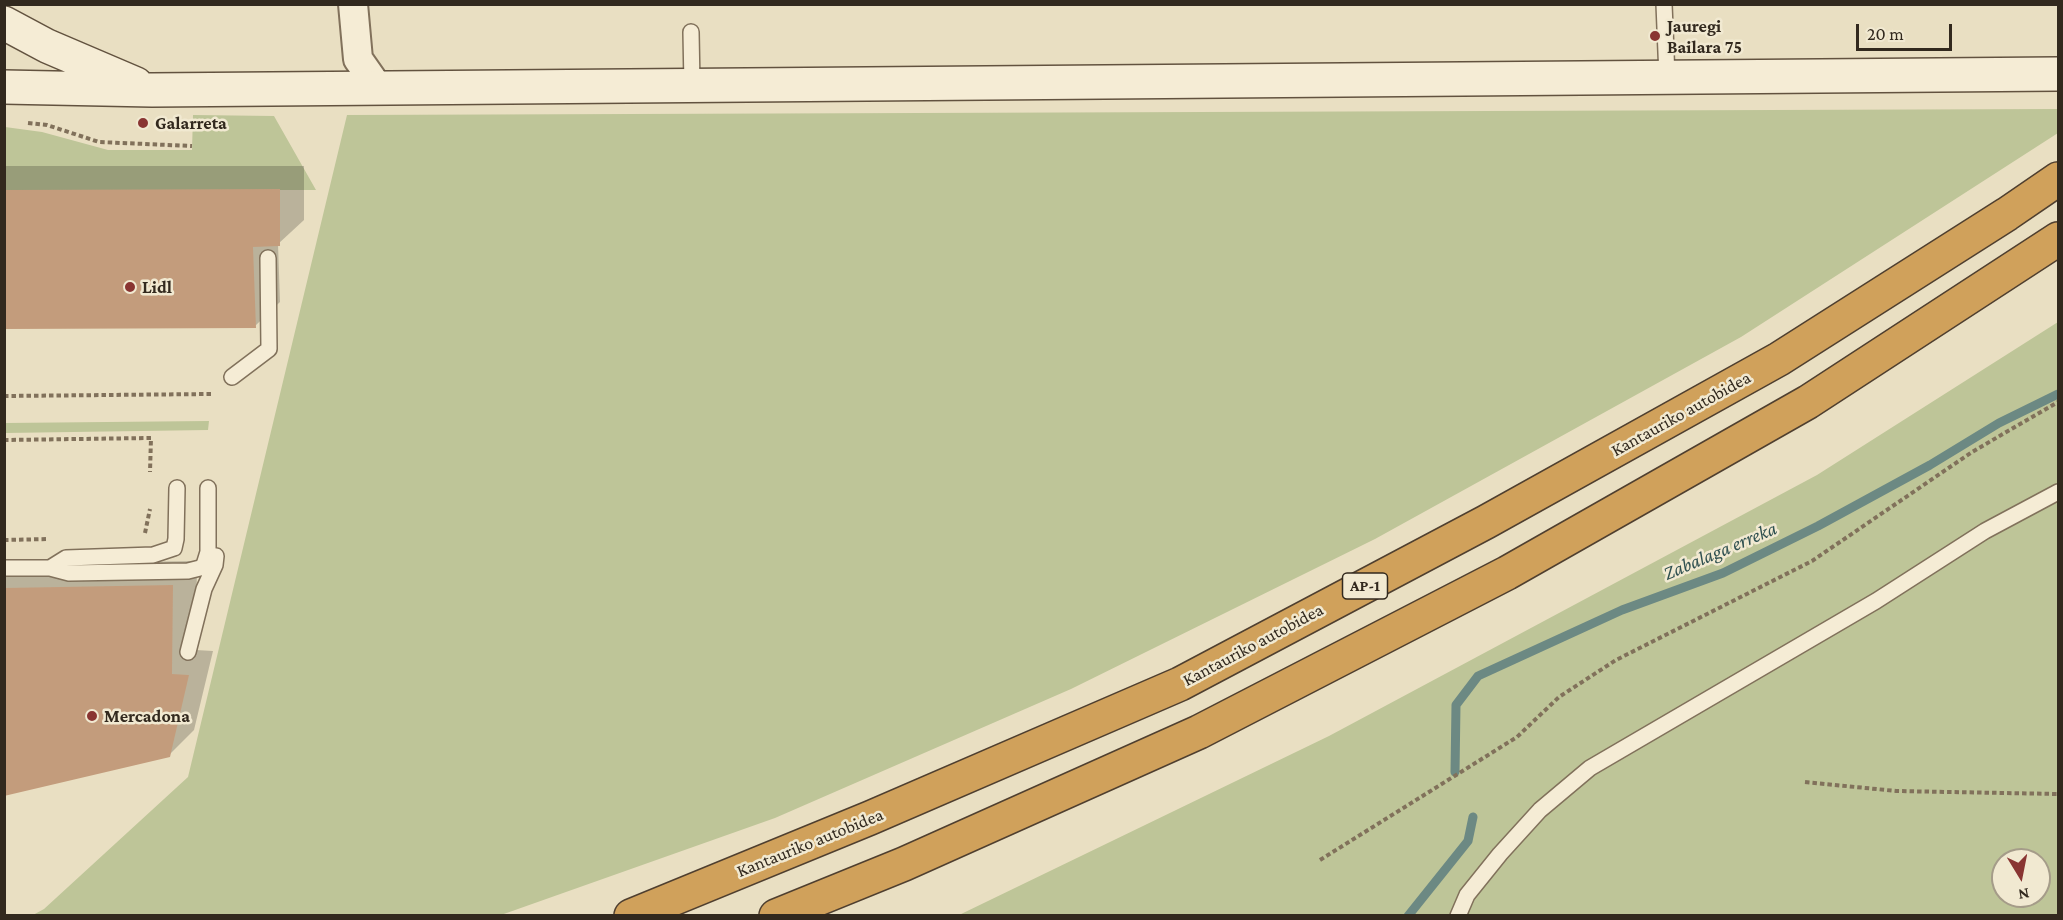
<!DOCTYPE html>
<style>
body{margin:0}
#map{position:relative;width:2063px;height:920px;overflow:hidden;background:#e9dfc2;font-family:"Crimson Pro",serif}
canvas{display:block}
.frame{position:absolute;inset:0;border:6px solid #32291e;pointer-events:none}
.north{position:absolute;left:1991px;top:848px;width:60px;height:60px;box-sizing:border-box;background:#f1e9d1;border:2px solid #a59c89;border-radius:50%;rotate:170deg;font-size:16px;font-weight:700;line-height:24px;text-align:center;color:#32291e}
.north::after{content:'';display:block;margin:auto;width:21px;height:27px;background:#893532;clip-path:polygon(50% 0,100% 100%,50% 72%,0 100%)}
.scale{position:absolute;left:1856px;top:24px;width:96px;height:27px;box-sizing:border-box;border:3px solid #32291e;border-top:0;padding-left:8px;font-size:18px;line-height:21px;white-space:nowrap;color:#32291e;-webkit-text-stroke:4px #f1e9d1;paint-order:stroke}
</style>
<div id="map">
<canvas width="2063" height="920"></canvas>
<div class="frame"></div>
<div class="north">N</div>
<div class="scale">20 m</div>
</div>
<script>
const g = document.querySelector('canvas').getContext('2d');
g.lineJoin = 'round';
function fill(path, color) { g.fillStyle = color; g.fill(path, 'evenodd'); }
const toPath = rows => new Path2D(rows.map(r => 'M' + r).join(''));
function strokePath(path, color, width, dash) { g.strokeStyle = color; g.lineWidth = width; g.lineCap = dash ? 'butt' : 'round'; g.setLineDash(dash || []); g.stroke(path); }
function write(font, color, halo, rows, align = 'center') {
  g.font = font + ' "Crimson Pro",serif'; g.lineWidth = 5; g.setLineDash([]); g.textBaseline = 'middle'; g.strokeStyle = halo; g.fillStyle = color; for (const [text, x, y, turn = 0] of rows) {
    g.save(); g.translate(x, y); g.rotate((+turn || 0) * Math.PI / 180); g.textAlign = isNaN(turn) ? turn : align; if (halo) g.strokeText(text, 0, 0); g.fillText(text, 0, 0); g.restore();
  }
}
const green = toPath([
 [2058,109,2058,133,1741,337,1375,539,1071,689,775,818,501,915,33,915,44,909,188,777,347,115],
 [193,115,274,116,316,190,5,190,5,127,42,132,108,150,192,150],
 [2058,322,2058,915,957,916,1329,736,1817,475],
 [2003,860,2039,860,2039,896,2003,896],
 [209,421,208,430,5,433,5,423]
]);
const shadow = toPath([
 [4,166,304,166,304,220,278,244,280,302,255,326,4,326],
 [197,561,196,650,213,651,194,730,169,755,4,794,4,564]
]);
const stream = toPath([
 [1455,772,1456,705,1478,676,1622,610,1723,573,1818,526,1930,465,1999,423,2058,394],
 [1408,916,1468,841,1473,817]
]);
const building = toPath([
 [280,189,280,246,253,247,256,328,4,329,4,190],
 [173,585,172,674,189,675,170,757,4,796,4,588]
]);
const path = toPath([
 [28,123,47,125,99,142,192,146],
 [4,396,211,394],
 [4,440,151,438,150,472],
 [145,533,150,509],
 [4,540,49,539],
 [1805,782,1896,791,2058,794],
 [1320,860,1517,737,1559,697,1616,660,1812,561,1972,452,2058,402]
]);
const lane = toPath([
 [1664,4,1667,77],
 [691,32,692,85],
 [232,377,269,349,268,258],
 [4,568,50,568,69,573,188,571,200,568,204,565,208,552,208,488],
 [50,568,66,558,153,555,174,548,176,539,177,488],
 [188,652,204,589,215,565,216,556],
 [1458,916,1467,895,1500,854,1540,810,1590,768,1876,601,1985,531,2058,492]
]);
const street = toPath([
 [353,4,358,59,379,89]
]);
const secondary = toPath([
 [4,23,47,46,136,84],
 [4,87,152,90,2058,74]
]);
const highway = toPath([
 [631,916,870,818,1180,684,1486,522,1779,359,2007,214,2058,179],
 [776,916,904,864,1199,732,1507,573,1808,402,2058,239]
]);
const markers = [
 [1655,36,6,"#893532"],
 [143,123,6,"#893532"],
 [130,287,6,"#893532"],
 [92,716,6,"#893532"]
];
const shields = [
 [1365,586,45]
];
const shieldNames = [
 ["AP-1",1365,586]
];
const poiNames = [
 ["Jauregi",1667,26],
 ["Bailara 75",1667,47],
 ["Galarreta",155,123],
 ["Lidl",142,287],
 ["Mercadona",104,716]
];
const streetNames = [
 ["Kantauriko autobidea",1681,414,-29],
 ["Kantauriko autobidea",1253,645,-28],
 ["Kantauriko autobidea",810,843,-22]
];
const waterNames = [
 ["Zabalaga erreka",1720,551,-23]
];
fill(green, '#bec598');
fill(shadow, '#0003');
strokePath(stream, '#6c8983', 9);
fill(building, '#c39c7c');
strokePath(lane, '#81715b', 18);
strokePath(street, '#81715b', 32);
strokePath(secondary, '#62523f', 36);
strokePath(highway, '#4f3f2f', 36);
strokePath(path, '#81715b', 4, [4.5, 3]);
strokePath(lane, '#f5ecd5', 15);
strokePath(street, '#f5ecd5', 28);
strokePath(secondary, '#f5ecd5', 33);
strokePath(highway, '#d0a15b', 33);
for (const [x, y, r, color] of markers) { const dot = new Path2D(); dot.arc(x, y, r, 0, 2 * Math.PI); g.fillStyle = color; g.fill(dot); strokePath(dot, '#f1e9d1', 2); }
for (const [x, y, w] of shields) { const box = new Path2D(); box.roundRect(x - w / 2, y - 13, w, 26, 4.5); g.fillStyle = '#f1e9d1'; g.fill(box); strokePath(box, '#32291e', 1.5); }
write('bold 16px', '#32291e', null, shieldNames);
write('bold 18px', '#32291e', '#f1e9d1', poiNames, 'left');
write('18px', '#32291e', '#f1e9d1', streetNames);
write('italic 20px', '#2f5050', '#f1e9d1', waterNames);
</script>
